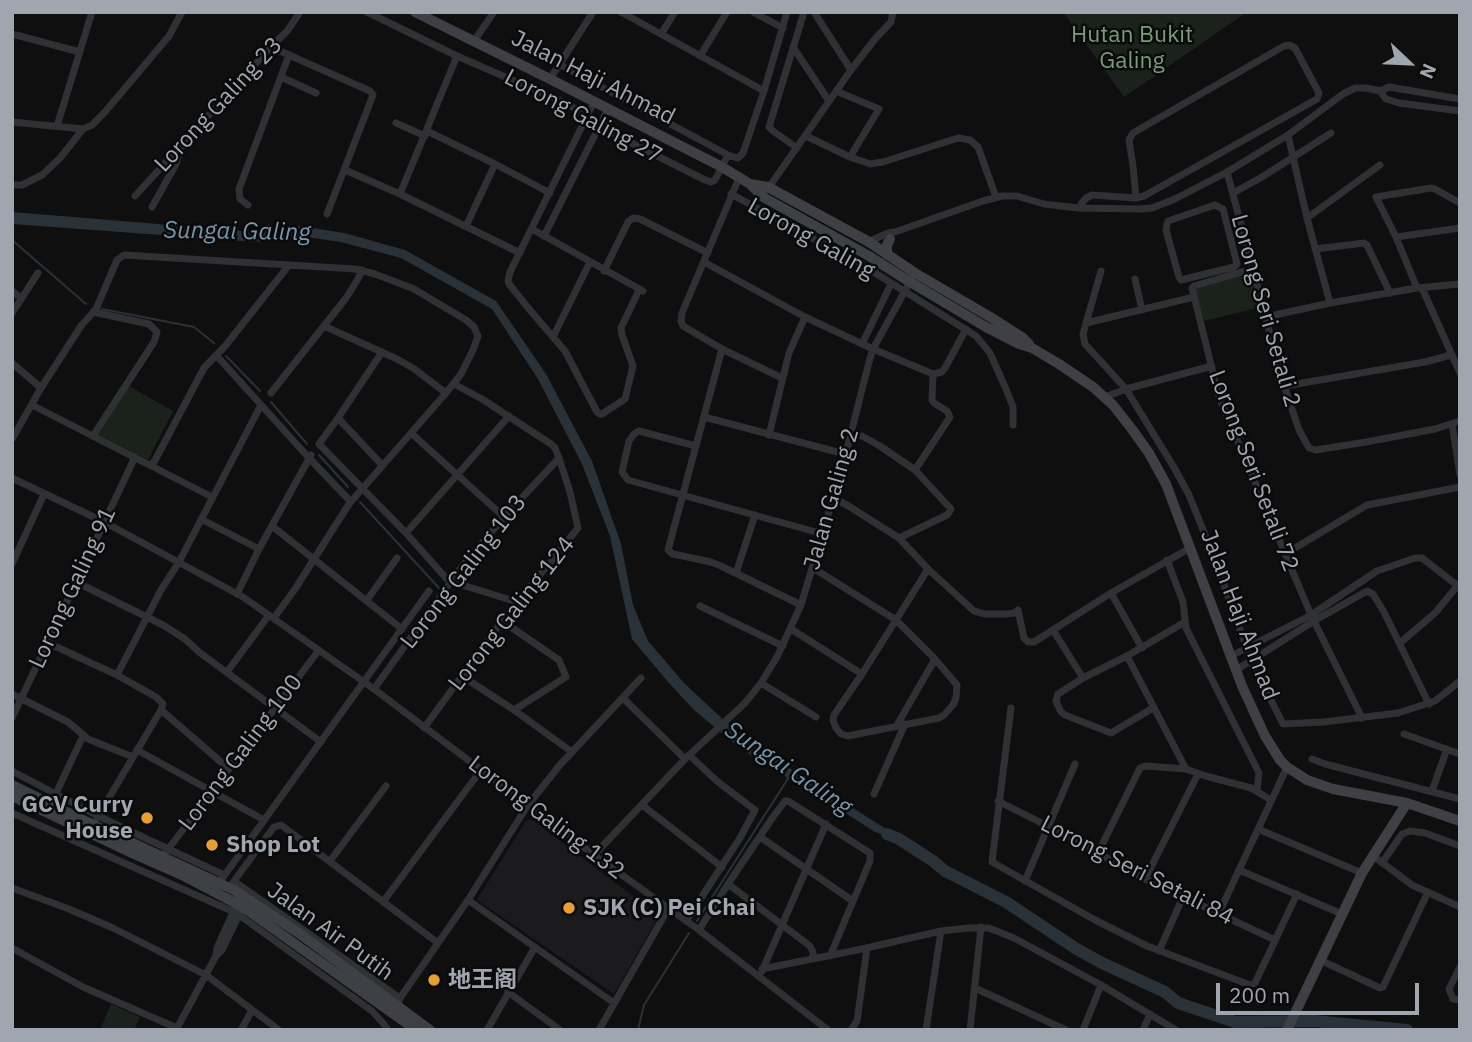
<!DOCTYPE html>
<meta charset="utf-8">
<style>
body{margin:0}
#map{position:relative;width:1472px;height:1042px;overflow:hidden;background:#0f0f10;font-family:"IBM Plex Sans",sans-serif}
canvas{display:block}
.frame{position:absolute;inset:0;border:14px solid #a0a6b0;pointer-events:none}
.north{position:absolute;left:1374px;top:28px;width:70px;height:70px;-webkit-text-stroke:5px #0a0a0b;paint-order:stroke;rotate:113deg;font-size:19px;font-weight:700;line-height:28px;text-align:center;color:#a0a6b0}
.north::after{content:'';display:block;margin:auto;width:24px;height:32px;background:#a0a6b0;clip-path:polygon(50% 0,100% 100%,50% 72%,0 100%)}
.scale{position:absolute;left:1216px;top:983px;width:203px;height:32px;box-sizing:border-box;border:4px solid #a0a6b0;border-top:0;padding-left:9px;font-size:21px;line-height:24px;white-space:nowrap;color:#a0a6b0;-webkit-text-stroke:5px #0a0a0b;paint-order:stroke}
</style>
<div id="map">
<canvas width="1472" height="1042"></canvas>
<div class="frame"></div>
<div class="north">N</div>
<div class="scale">200 m</div>
</div>
<script>
const g = document.querySelector('canvas').getContext('2d');
g.lineJoin = 'round';
function fill(path, color) { g.fillStyle = color; g.fill(path, 'evenodd'); }
const toPath = rows => new Path2D(rows.map(r => 'M' + r).join(''));
function strokePath(path, color, width, dash) { g.strokeStyle = color; g.lineWidth = width; g.lineCap = dash ? 'butt' : 'round'; g.setLineDash(dash || []); g.stroke(path); }
function write(font, color, halo, rows, align = 'center') {
  g.font = font + ' "IBM Plex Sans","Noto Sans SC",sans-serif'; g.lineWidth = 5; g.setLineDash([]); g.textBaseline = 'middle'; g.strokeStyle = halo; g.fillStyle = color; for (const [text, x, y, turn = 0] of rows) {
    g.save(); g.translate(x, y); g.rotate((+turn || 0) * Math.PI / 180); g.textAlign = isNaN(turn) ? turn : align; if (halo) g.strokeText(text, 0, 0); g.fillText(text, 0, 0); g.restore();
  }
}
const built = toPath([
 [531,819,659,916,614,994,477,900,526,821]
]);
const green = toPath([
 [1063,12,1247,12,1124,97],
 [1250,269,1257,308,1204,321,1194,287],
 [129,386,173,411,148,460,98,435],
 [111,1004,140,1017,134,1030,100,1030]
]);
const water = toPath([
 [12,212,255,232,300,226,344,233,405,250,496,301,546,374,592,461,621,544,633,605,648,641,684,683,745,740,883,827,899,839,875,832,794,780,788,779,780,771,756,759,734,743,694,710,668,682,632,639,610,536,582,464,538,379,492,309,401,258,341,242,299,236,256,242,12,224]
]);
const stream = toPath([
 [12,240,86,304],
 [102,309,194,327,214,343],
 [226,356,260,391],
 [271,402,307,444],
 [319,455,348,487],
 [360,502,439,588],
 [697,921,789,777],
 [638,1030,644,1005,689,933]
]);
const river = toPath([
 [887,834,899,839,933,861,945,871,1006,902,1075,948,1102,963,1165,992,1178,1003,1235,1022,1314,1021,1407,1030]
]);
const street = toPath([
 [367,12,457,56,565,103,576,109,586,120,705,180,711,182,715,180,728,155],
 [621,12,764,91],
 [753,12,783,28],
 [814,12,851,70],
 [12,34,80,52],
 [661,34,675,12],
 [474,41,494,12],
 [271,47,370,91,373,95,327,214],
 [793,47,829,101],
 [700,56,727,12],
 [559,64,728,155,738,158,743,153,764,91,787,12],
 [281,77,316,93],
 [550,79,593,12],
 [836,91,879,109,850,157],
 [1380,91,1389,87,1460,99],
 [594,102,510,272,508,281,509,284,529,309,565,351,597,412,600,414,602,414,625,399,633,366,622,335,621,328,639,290],
 [12,122,83,129,92,125,105,112,169,36,182,12],
 [396,123,425,136],
 [57,126,92,12],
 [427,131,495,164,550,193],
 [1288,135,1307,218,1330,303],
 [806,136,850,157,870,164,883,162,958,138,970,140,978,147,996,197],
 [797,148,773,131,769,127,804,12],
 [345,170,400,194,520,253],
 [1227,172,1282,379,1299,430,1309,448,1316,450,1366,442,1435,429,1460,421],
 [739,178,682,313,681,321,683,326,722,349,782,378],
 [12,185,22,185,42,175,60,158,83,129],
 [767,190,851,70,875,39,891,22,893,12],
 [1233,193,1262,177,1331,133],
 [400,194,457,56],
 [731,194,864,266,976,336,990,353,1006,389,1013,407,1013,425],
 [135,196,271,47,288,30,300,12],
 [248,205,240,199,239,189,289,55],
 [1215,205,1223,209,1237,264,1234,267,1181,280,1179,277,1166,230,1167,224,1168,221,1215,205],
 [152,207,176,164,181,149],
 [1078,208,1086,198,1092,195,1136,198,1144,196,1317,99,1319,93,1295,48,1289,45,1284,46,1133,133,1129,140,1133,166,1136,198],
 [1307,218,1380,165],
 [466,226,495,164],
 [532,229,643,291],
 [544,236,608,109],
 [1396,237,1460,228],
 [868,242,888,233,895,232,983,201,1002,196,1017,196,1044,204,1078,208,1141,209,1152,208,1175,199,1227,172,1288,135,1343,94,1355,88,1366,88,1380,91,1386,99,1399,103,1460,111],
 [1315,249,1364,243,1367,245,1390,293],
 [704,262,805,317,873,349,933,374,942,372,945,368,966,329],
 [1252,269,1194,286,1192,288,1219,397,1311,615,1362,718],
 [604,271,628,222,633,218,640,219,708,253],
 [1101,271,1086,323,1083,334,1085,344,1126,389,1175,469,1189,495,1214,557,1251,660,1283,724,1324,722,1398,713,1435,701,1460,681],
 [1135,279,1142,310],
 [1417,288,1396,237,1376,197,1431,188,1435,189,1460,203],
 [1422,288,1460,373],
 [12,291,21,298],
 [12,313,38,273],
 [1265,317,1330,303,1417,288,1460,284],
 [1086,323,1194,297],
 [324,326,397,359,413,368,446,393],
 [553,337,590,262],
 [862,344,891,284],
 [722,349,668,550,673,554,711,562,721,566,801,605],
 [382,352,338,418,319,444,406,533,446,578,456,583,517,602],
 [216,355,309,458,351,502],
 [12,363,41,388],
 [1285,386,1425,362,1451,355],
 [271,393,346,298,358,279,362,270],
 [1105,397,1126,389,1212,366],
 [32,405,212,497],
 [704,417,845,454],
 [338,418,382,465],
 [1452,424,1460,475],
 [851,432,862,436,880,446,915,470,951,509,947,515,899,538],
 [411,433,504,517],
 [769,435,789,353,805,317],
 [93,436,154,342,157,332,149,324,93,312],
 [12,439,41,388,81,326,96,309,117,260,124,255,355,269,375,274,414,289,466,320,474,327,478,336,473,350,461,374,446,393,349,504,295,589,274,618],
 [696,446,639,431,634,434,629,441,622,472,628,480,823,534],
 [152,466,204,368,226,345,289,265],
 [915,470,950,417,947,411,934,403,932,400,933,374],
 [12,478,104,522,243,597,374,689,594,855,699,930,828,1030],
 [833,498,847,505,899,538,928,569,974,611,985,614,1006,614,1014,613,1018,610,1024,638,1028,642,1034,642,1111,593,1190,548],
 [201,519,259,549],
 [272,526,402,629],
 [406,533,509,416],
 [1285,554,1367,505,1460,487],
 [1167,560,1183,602,1186,628,1259,773,1257,791],
 [12,564,44,494],
 [813,568,896,620,935,659,957,685,956,698,953,705,944,715,939,718,848,736,841,734,836,728,833,720,834,715,862,674,896,620,928,569],
 [736,573,755,515],
 [76,582,163,625,185,639,199,652,321,742],
 [1111,593,1142,648],
 [237,594,259,549,311,455],
 [367,600,397,558],
 [700,606,783,646],
 [502,621,559,660,566,677,514,710],
 [791,629,862,674],
 [1053,630,1083,678],
 [48,643,117,675,156,697,163,704,161,710],
 [1400,643,1435,613,1459,584],
 [1127,656,1186,769,1206,776,1251,788,1271,800],
 [1231,656,1311,615,1377,571,1415,558,1422,558,1458,586],
 [1236,670,1314,621,1367,591,1373,594,1384,612,1429,704],
 [227,672,269,615],
 [117,675,161,590,179,562,261,405],
 [462,676,514,710,572,752],
 [761,683,816,717],
 [374,689,460,569,504,517,559,458],
 [12,694,68,722,88,739,133,757],
 [623,698,685,759],
 [1011,708,992,862,1095,920,1147,946,1250,985,1255,983,1297,894],
 [1153,708,1111,733,1065,715,1061,712,1056,701,1058,694,1083,678,1127,656,1185,622],
 [161,710,229,769],
 [12,718,135,457],
 [897,725,935,659],
 [424,728,502,621,578,528,570,492,559,458,555,448,551,444,482,399,454,384],
 [1404,734,1460,754],
 [137,750,264,820],
 [1312,759,1325,764,1460,799],
 [12,771,98,816,224,875],
 [1432,791,1447,749],
 [874,794,905,724],
 [998,801,1071,838,1145,879,1275,940],
 [51,804,83,736],
 [642,805,722,867],
 [12,813,234,912],
 [97,818,161,710],
 [1258,829,1362,873],
 [760,837,853,901],
 [1098,853,1140,768,1146,766,1186,769],
 [594,855,685,759,745,703,761,683,777,657,801,605,843,465,869,362,873,349,912,278],
 [1372,855,1412,885,1460,907],
 [163,856,319,650],
 [330,861,386,786],
 [1382,863,1402,834,1410,831,1425,833,1460,846],
 [1239,870,1342,914],
 [1145,879,1198,774],
 [234,881,400,998],
 [1025,881,1075,764],
 [219,883,429,591],
 [728,884,810,946,813,952,813,959],
 [12,888,69,909,113,928,206,975,279,1030],
 [229,888,256,851,274,827,281,825,438,943],
 [468,900,614,1003],
 [383,902,481,770],
 [1219,913,1287,767],
 [239,915,372,1011,383,1023,388,1030],
 [686,921,740,838,755,810,718,782,689,755],
 [699,930,728,884,773,817,785,801,788,801,870,853,870,861,830,956],
 [12,948,83,987,177,1028],
 [1159,951,1183,897],
 [216,955,217,948,235,908],
 [1320,960,1380,988,1383,987,1428,892],
 [1460,967,1449,989,1453,999,1460,1000],
 [762,969,862,949,941,931,968,928,989,928,1014,938,1101,985,1176,1030],
 [762,971,826,824],
 [975,988,1066,1030],
 [508,992,560,1030],
 [398,1006,400,998,468,900,528,805,559,766,641,678],
 [176,1030,216,956,222,950,241,911],
 [241,1030,252,1010],
 [487,1030,535,947],
 [599,1030,668,909],
 [851,1030,857,1021,858,1014,867,948],
 [926,1030,941,931],
 [970,1030,981,927],
 [1083,1030,1101,985],
 [1143,1030,1150,1014]
]);
const secondary = toPath([
 [415,12,550,79,722,167,750,184,763,197,869,256,910,282,986,327,1019,344,1032,348,1059,364,1093,387,1113,405,1131,428,1149,453,1166,484,1242,686,1265,736,1280,760,1287,767,1307,780,1333,789,1407,803,1460,821],
 [750,184,768,187,869,242,915,273,992,318,1023,338,1029,344],
 [887,255,887,245,890,239],
 [12,785,81,819,234,890,300,934,430,1030],
 [12,796,134,854,184,876,243,907,416,1030],
 [1287,1030,1362,873,1407,803]
]);
const markers = [
 [147,818,7,"#e89f2f"],
 [212,845,7,"#e89f2f"],
 [569,908,7,"#e89f2f"],
 [434,980,7,"#e89f2f"]
];
const parkNames = [
 ["Hutan Bukit",1132,35],
 ["Galing",1132,61]
];
const streetNames = [
 ["Jalan Haji Ahmad",593,78,27],
 ["Lorong Galing 23",219,105,-47],
 ["Lorong Galing 27",583,117,28],
 ["Lorong Galing",811,239,29],
 ["Lorong Seri Setali 2",1265,311,74],
 ["Lorong Seri Setali 72",1253,471,69],
 ["Jalan Galing 2",832,499,-74],
 ["Lorong Galing 103",464,572,-52],
 ["Lorong Galing 91",73,588,-65],
 ["Lorong Galing 124",512,614,-52],
 ["Jalan Haji Ahmad",1239,615,69],
 ["Lorong Galing 100",241,753,-53],
 ["Lorong Galing 132",546,818,37],
 ["Lorong Seri Setali 84",1137,871,27],
 ["Jalan Air Putih",330,932,36]
];
const poiNames = [
 ["GCV Curry",133,805,"right"],
 ["House",133,831,"right"],
 ["Shop Lot",226,845],
 ["SJK (C) Pei Chai",583,908],
 ["地王阁",448,980]
];
const waterNames = [
 ["Sungai Galing",237,232,1],
 ["Sungai Galing",788,769,34]
];
fill(built, '#1b1b1d');
fill(green, '#1b221c');
fill(water, '#293238');
strokePath(stream, '#293238', 2);
strokePath(river, '#293238', 12);
strokePath(street, '#303135', 7);
strokePath(secondary, '#3e4045', 10);
for (const [x, y, r, color] of markers) { const dot = new Path2D(); dot.arc(x, y, r, 0, 2 * Math.PI); g.fillStyle = color; g.fill(dot); strokePath(dot, '#0a0a0b', 2.5); }
write('23px', '#789b78', '#0a0a0b', parkNames);
write('23px', '#a0a6b0', '#0a0a0b', streetNames);
write('bold 23px', '#a0a6b0', '#0a0a0b', poiNames, 'left');
write('italic 24px', '#7896ab', '#0a0a0b', waterNames);
</script>
